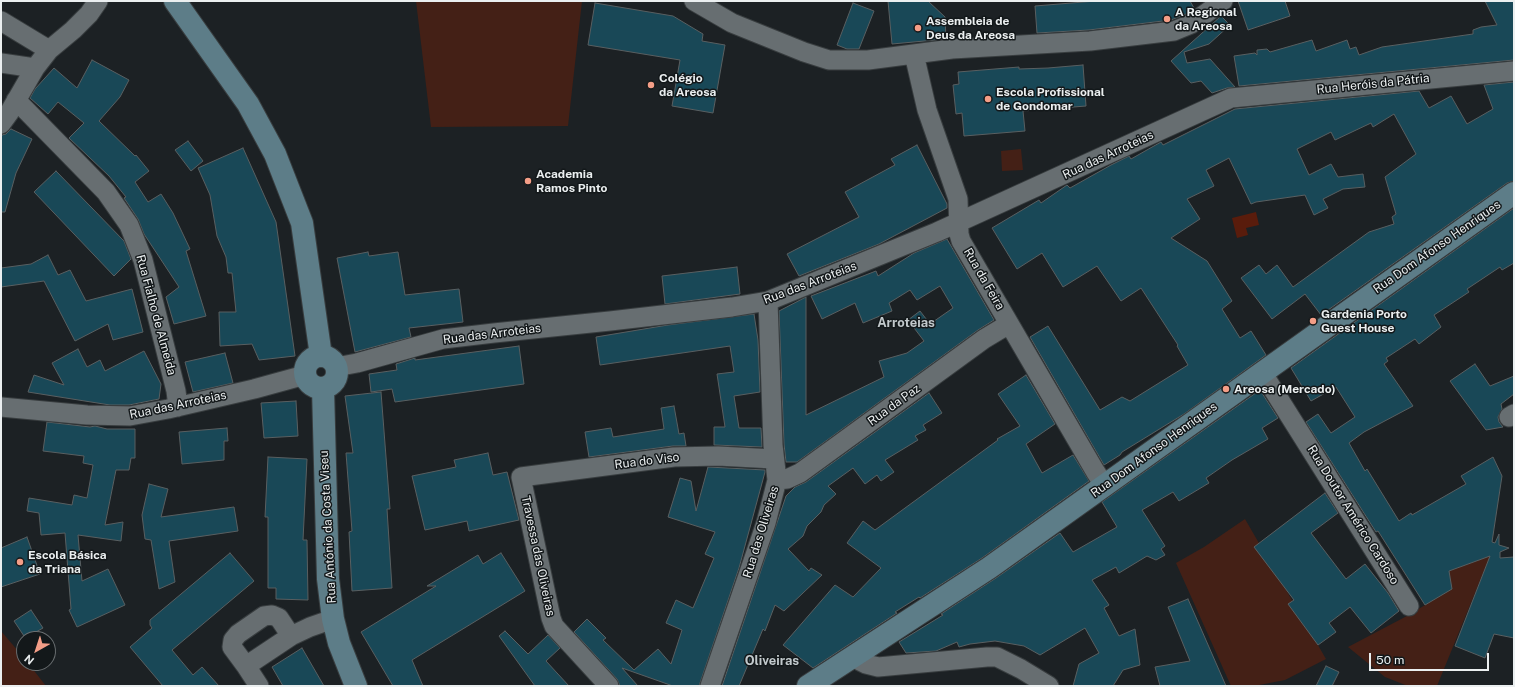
<!DOCTYPE html>
<meta charset="utf-8">
<style>
body{margin:0}
#map{position:relative;width:1515px;height:687px;overflow:hidden;background:#1c2124;font-family:"Public Sans",sans-serif}
canvas{display:block}
.frame{position:absolute;inset:0;border:2px solid #ebeff0;pointer-events:none}
.north{position:absolute;left:16px;top:631px;width:40px;height:40px;box-sizing:border-box;background:#13181a;border:1px solid #696e70;border-radius:50%;rotate:219deg;font-size:11px;font-weight:700;line-height:16px;text-align:center;color:#ebeff0}
.north::after{content:'';display:block;margin:auto;width:14px;height:18px;background:#f49e87;clip-path:polygon(50% 0,100% 100%,50% 72%,0 100%)}
.scale{position:absolute;left:1369px;top:653px;width:120px;height:18px;box-sizing:border-box;border:2px solid #ebeff0;border-top:0;padding-left:5px;font-size:12px;line-height:14px;white-space:nowrap;color:#ebeff0;-webkit-text-stroke:3px #13181a;paint-order:stroke}
</style>
<div id="map">
<canvas width="1515" height="687"></canvas>
<div class="frame"></div>
<div class="north">N</div>
<div class="scale">50 m</div>
</div>
<script>
const g = document.querySelector('canvas').getContext('2d');
g.lineJoin = 'round';
function fill(path, color) { g.fillStyle = color; g.fill(path, 'evenodd'); }
const toPath = rows => new Path2D(rows.map(r => 'M' + r).join(''));
function strokePath(path, color, width, dash) { g.strokeStyle = color; g.lineWidth = width; g.lineCap = dash ? 'butt' : 'round'; g.setLineDash(dash || []); g.stroke(path); }
function write(font, color, halo, rows, align = 'center') {
  g.font = font + ' "Public Sans",sans-serif'; g.lineWidth = 3; g.setLineDash([]); g.textBaseline = 'middle'; g.strokeStyle = halo; g.fillStyle = color; for (const [text, x, y, turn = 0] of rows) {
    g.save(); g.translate(x, y); g.rotate((+turn || 0) * Math.PI / 180); g.textAlign = isNaN(turn) ? turn : align; if (halo) g.strokeText(text, 0, 0); g.fillText(text, 0, 0); g.restore();
  }
}
const green = toPath([
 [416,1,582,1,568,126,431,127],
 [1021,149,1023,170,1002,171,1001,151],
 [1245,519,1326,659,1285,680,1254,686,1231,686,1176,563,1204,547],
 [1490,556,1437,686,1408,686,1385,677,1348,647,1405,617,1452,589,1449,571],
 [1,631,24,658,24,663,28,663,46,686,1,686]
]);
const water = toPath([
 [1256,212,1259,225,1246,228,1248,235,1237,238,1232,218]
]);
const building = toPath([
 [888,1,928,1,945,17,946,39,892,44,888,1],
 [1096,1,1190,1,1194,8,1186,14,1171,20,1089,30,1037,33,1035,6,1096,1],
 [1238,1,1285,1,1290,16,1248,30,1238,1],
 [1485,1,1514,1,1514,60,1239,86,1234,56,1255,53,1257,55,1257,50,1267,49,1270,52,1312,40,1316,51,1347,40,1350,49,1356,47,1359,55,1382,47,1473,34,1473,30,1481,27,1497,25,1485,1],
 [595,3,673,16,703,34,702,41,725,45,713,113,672,106,680,60,588,45,595,3],
 [853,3,874,11,859,49,847,49,837,45,853,3],
 [1221,16,1230,25,1209,44,1184,52,1187,63,1210,59,1235,87,1227,88,1212,93,1201,81,1191,83,1171,61,1221,16],
 [92,60,129,80,120,97,99,121,135,156,136,155,149,171,135,182,148,202,161,194,173,213,190,249,186,251,206,316,174,324,166,297,179,287,144,234,138,219,124,198,126,197,109,176,69,138,84,123,58,102,48,114,30,98,35,89,54,68,77,88,92,60],
 [1083,65,1086,106,1023,111,1025,131,964,136,962,113,956,114,953,85,959,84,958,72,1019,67,1019,69,1048,68,1083,65],
 [1514,82,1514,181,1507,183,1321,315,1305,294,1272,319,1241,278,1259,265,1266,274,1277,265,1293,287,1369,232,1394,224,1392,217,1396,214,1385,177,1416,154,1394,114,1373,127,1371,123,1335,140,1331,132,1297,149,1309,175,1331,164,1338,177,1363,174,1365,187,1343,189,1323,199,1328,208,1314,215,1305,195,1256,202,1251,204,1229,158,1206,170,1214,186,1187,199,1200,219,1171,238,1207,261,1232,301,1222,309,1240,338,1251,331,1266,355,1184,414,1122,452,1120,455,1104,465,1030,337,1048,326,1100,410,1122,397,1130,401,1188,365,1177,346,1178,345,1141,288,1121,301,1097,266,1063,287,1042,253,1017,269,992,228,1039,200,1041,203,1067,185,1070,188,1111,165,1129,156,1131,159,1161,142,1163,145,1235,109,1419,91,1429,108,1451,96,1467,124,1493,109,1484,85,1514,82],
 [11,129,32,139,16,173,5,212,1,212,1,137,2,135,6,134,11,129],
 [188,141,203,161,191,171,175,150,188,141],
 [917,145,947,204,947,208,879,244,799,276,787,254,859,217,845,192,895,165,891,159,917,145],
 [243,148,276,222,295,356,259,360,252,344,220,346,219,312,236,312,232,273,228,273,226,257,217,236,210,195,198,168,243,148],
 [56,171,124,241,131,259,114,276,34,192,56,171],
 [1514,208,1514,263,1502,270,1500,267,1467,289,1469,292,1434,315,1441,327,1419,344,1415,339,1386,358,1388,361,1384,364,1413,406,1364,432,1349,443,1365,471,1367,469,1399,521,1411,513,1412,515,1466,484,1461,476,1493,457,1502,476,1492,542,1495,543,1499,534,1499,545,1509,548,1500,552,1500,558,1514,557,1514,638,1494,634,1485,658,1455,646,1490,556,1449,571,1452,589,1425,605,1378,531,1376,532,1306,422,1318,414,1331,433,1355,417,1336,387,1311,401,1291,368,1514,208],
 [947,239,994,320,978,330,797,462,786,462,784,444,779,311,806,297,806,415,884,377,879,361,907,353,924,341,908,320,920,311,930,324,953,308,940,286,917,300,910,290,889,303,892,311,863,323,855,303,822,319,811,296,876,271,878,276,914,253,947,239],
 [368,252,369,256,398,252,405,295,459,289,463,322,409,328,411,337,355,352,337,258,368,252],
 [48,255,58,275,70,270,86,301,132,289,143,332,113,340,108,324,75,341,44,281,1,287,1,268,31,264,48,255],
 [737,267,740,294,665,304,662,276,737,267],
 [754,314,758,340,760,392,734,396,739,428,761,428,762,447,714,445,714,427,725,427,717,374,734,372,730,346,600,365,596,337,668,325,754,314],
 [519,346,524,384,395,402,392,389,371,392,369,374,397,370,396,364,415,358,415,360,519,346],
 [78,349,87,367,100,360,105,371,144,351,161,384,159,399,129,405,110,405,28,392,34,375,64,385,52,363,78,349],
 [225,353,233,383,193,392,185,362,225,353],
 [1475,364,1490,386,1514,376,1514,394,1501,404,1502,409,1498,417,1499,422,1503,427,1486,430,1450,381,1475,364],
 [1026,375,1055,424,1026,444,1042,473,1073,455,1089,481,982,558,920,598,919,597,895,612,897,613,813,668,783,645,835,585,853,597,881,568,847,543,863,521,875,530,998,440,997,439,1020,426,998,394,1026,375],
 [1260,390,1278,418,1262,428,1268,439,1232,460,1206,478,1209,483,1179,501,1173,492,1142,510,1165,546,1161,549,1165,555,1156,560,1147,556,1119,573,1116,567,1092,580,1109,605,1104,608,1119,636,1135,629,1140,665,1123,670,1113,686,1073,686,1079,664,1099,653,1085,628,1040,655,1024,646,995,641,970,644,959,647,957,642,936,651,906,653,899,642,943,615,941,614,996,578,1060,533,1073,552,1117,527,1102,502,1260,390],
 [381,392,390,509,387,509,392,588,352,591,349,532,352,531,346,453,353,453,345,396,381,392],
 [929,393,942,413,923,425,926,430,915,436,918,440,885,460,894,472,881,481,877,475,865,484,853,468,828,486,836,494,824,505,821,512,807,526,803,536,788,549,809,571,811,568,822,575,784,611,775,605,765,631,763,629,739,686,722,686,786,496,795,487,806,482,929,393],
 [296,401,298,436,264,438,261,403,296,401],
 [674,406,679,434,684,433,686,446,673,446,589,457,585,432,611,428,613,437,664,429,661,408,674,406],
 [47,422,90,427,95,426,107,429,135,429,135,458,131,458,129,470,116,470,105,525,123,522,121,541,78,535,82,581,108,569,125,605,77,627,69,610,71,609,65,533,41,535,39,513,27,511,29,498,72,505,74,495,87,498,93,465,83,463,84,456,43,451,47,422],
 [227,428,228,441,224,441,224,460,182,464,179,432,227,428],
 [488,453,493,475,507,472,519,520,469,531,467,521,425,530,412,476,456,467,454,460,488,453],
 [268,457,307,459,303,540,307,540,308,600,276,599,276,588,268,588,268,517,265,517,268,457],
 [708,467,765,470,765,472,739,568,699,686,673,686,622,668,638,686,620,686,617,679,574,632,587,619,606,638,603,640,634,670,658,649,671,664,682,630,666,623,676,600,693,608,714,558,705,554,715,532,668,517,680,478,691,481,696,511,708,467],
 [149,484,168,489,161,517,234,507,238,531,169,541,175,582,159,589,151,540,145,539,142,515,149,484],
 [1325,493,1338,513,1311,533,1346,579,1365,564,1388,593,1399,611,1371,633,1350,607,1329,623,1336,632,1318,645,1288,604,1294,600,1254,547,1325,493],
 [27,537,40,574,1,587,1,548,27,537],
 [230,553,254,581,172,650,193,675,202,667,219,686,163,686,130,647,152,628,150,625,150,620,230,553],
 [501,553,525,591,412,660,423,686,393,686,361,632,436,586,427,586,478,555,483,564,501,553],
 [1188,599,1226,686,1160,686,1155,667,1190,661,1168,607,1188,599],
 [31,610,43,628,36,632,40,639,26,639,14,621,31,610],
 [505,631,528,654,548,635,560,648,546,661,569,686,535,686,499,636,505,631],
 [302,648,324,686,283,686,272,667,302,648],
 [1326,666,1339,672,1332,686,1316,686,1326,666]
]);
const street = toPath([
 [694,1,732,23,804,52,829,60,868,60,952,49,1090,41,1174,31,1191,24,1223,1],
 [1,21,49,50],
 [914,54,927,110,958,199,959,234,961,241,1095,471,1104,485],
 [1,63,35,68],
 [16,100,106,192,129,225,143,260,176,391,178,407],
 [1,124,9,113,35,68,49,50,73,30,89,14,98,1],
 [336,367,357,363,443,339,494,333,610,321,732,307,768,301,937,232,1231,98,1514,71],
 [1262,372,1409,606],
 [1,407,87,415,130,416,168,409,254,389,305,375],
 [1509,417,1514,414],
 [777,480,787,479,800,473,984,339,1009,324],
 [291,636,279,618,272,615,264,616,238,634,233,640,232,647,246,666,291,636,310,627,333,619],
 [855,656,860,661,866,664,878,667,987,657,997,657,1021,669,1049,686],
 [246,666,259,686],
 [609,686,554,626,551,618,521,477,674,457,718,456,774,459],
 [710,686,766,523,777,480,773,445,768,301]
]);
const secondary = toPath([
 [175,1,248,104,275,154,302,223,321,356],
 '305 372a16 16 0 1 1 32 0a16 16 0 1 1-32 0Z',
 [323,388,328,579,333,619,339,643,356,686],
 [808,686,989,568,1514,193]
]);
const markers = [
 [1167,19,4,"#f49e87"],
 [918,28,4,"#f49e87"],
 [651,85,4,"#f49e87"],
 [988,99,4,"#f49e87"],
 [528,181,4,"#f49e87"],
 [1313,321,4,"#f49e87"],
 [1226,389,4,"#f49e87"],
 [20,562,4,"#f49e87"]
];
const poiNames = [
 ["A Regional",1175,12],
 ["da Areosa",1175,26],
 ["Assembleia de",926,21],
 ["Deus da Areosa",926,35],
 ["Colégio",659,78],
 ["da Areosa",659,92],
 ["Escola Profissional",996,92],
 ["de Gondomar",996,106],
 ["Academia",536,174],
 ["Ramos Pinto",536,188],
 ["Gardenia Porto",1321,314],
 ["Guest House",1321,328],
 ["Areosa (Mercado)",1234,389],
 ["Escola Básica",28,555],
 ["da Triana",28,569]
];
const streetNames = [
 ["Rua Heróis da Pátria",1373,84,-6],
 ["Rua das Arroteias",1108,155,-25],
 ["Rua Dom Afonso Henriques",1437,247,-35],
 ["Rua da Feira",984,279,60],
 ["Rua das Arroteias",810,283,-21],
 ["Rua Fialho de Almeida",156,315,75],
 ["Rua das Arroteias",492,334,-7],
 ["Rua das Arroteias",178,405,-12],
 ["Rua da Paz",894,405,-36],
 ["Rua Dom Afonso Henriques",1154,450,-36],
 ["Rua do Viso",647,461,-7],
 ["Rua Doutor Américo Cardoso",1353,515,58],
 ["Rua António da Costa Viseu",328,527,-93],
 ["Rua das Oliveiras",761,532,-73],
 ["Travessa das Oliveiras",538,556,78]
];
const neighbourhoodNames = [
 ["Arroteias",906,323],
 ["Oliveiras",772,661]
];
fill(green, '#442016');
fill(water, '#591c0c');
fill(building, '#194857');
strokePath(building, '#595f61', 1);
strokePath(street, '#383d3f', 21);
strokePath(secondary, '#383d3f', 24);
strokePath(street, '#676e71', 19);
strokePath(secondary, '#5d7d88', 22);
for (const [x, y, r, color] of markers) { const dot = new Path2D(); dot.arc(x, y, r, 0, 2 * Math.PI); g.fillStyle = color; g.fill(dot); strokePath(dot, '#13181a', 1.5); }
write('bold 12px', '#ebeff0', '#13181a', poiNames, 'left');
write('12px', '#ebeff0', '#13181a', streetNames);
write('bold 13px', '#c2c9cc', '#13181a', neighbourhoodNames);
</script>
